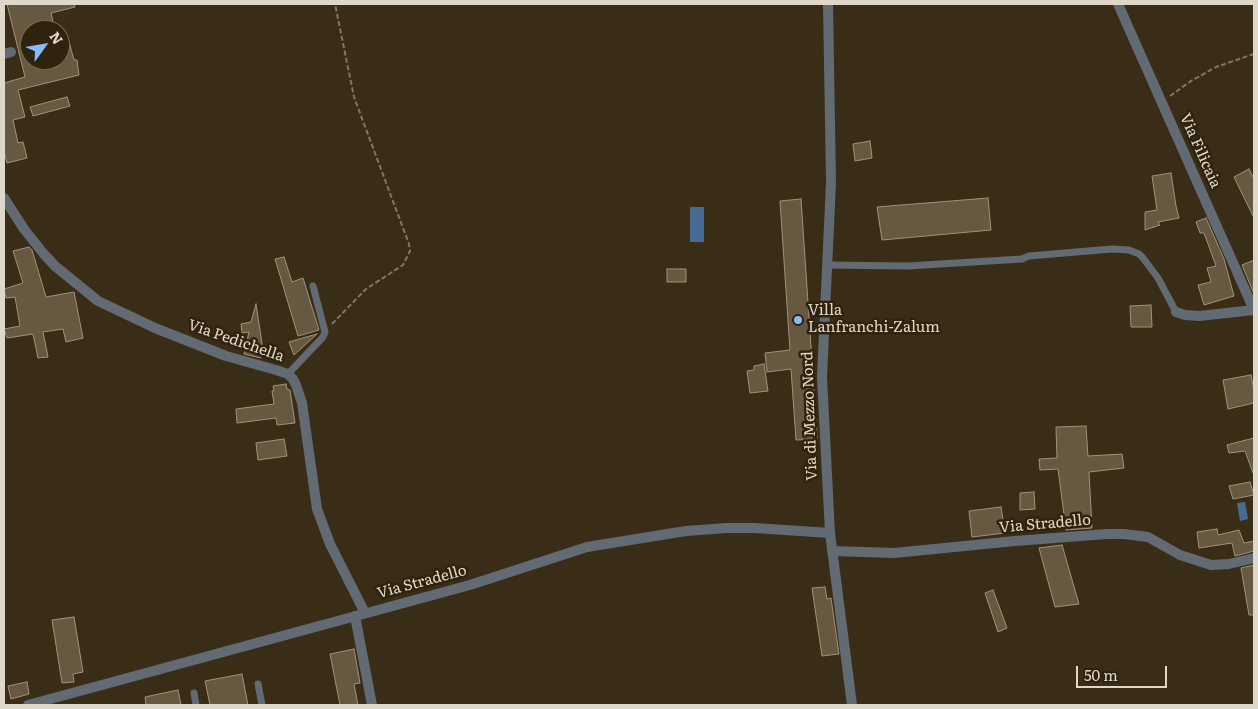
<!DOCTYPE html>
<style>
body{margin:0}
#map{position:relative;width:1258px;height:709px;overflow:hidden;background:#3a2d18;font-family:Literata,serif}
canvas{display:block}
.frame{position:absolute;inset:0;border:5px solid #e0d7cb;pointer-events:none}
.north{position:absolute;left:20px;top:20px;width:50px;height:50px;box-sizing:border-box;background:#30230e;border:1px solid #766b5a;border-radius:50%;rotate:58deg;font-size:14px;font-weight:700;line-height:20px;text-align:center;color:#e0d7cb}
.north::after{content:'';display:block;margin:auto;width:18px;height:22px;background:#85bbfb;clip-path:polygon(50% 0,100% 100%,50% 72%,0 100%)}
.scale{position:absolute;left:1076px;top:666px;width:91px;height:22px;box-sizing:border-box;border:2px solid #e0d7cb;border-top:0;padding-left:6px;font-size:15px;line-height:18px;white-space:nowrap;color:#e0d7cb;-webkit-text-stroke:4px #30230e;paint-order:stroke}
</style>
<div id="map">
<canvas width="1258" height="709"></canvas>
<div class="frame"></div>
<div class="north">N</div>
<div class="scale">50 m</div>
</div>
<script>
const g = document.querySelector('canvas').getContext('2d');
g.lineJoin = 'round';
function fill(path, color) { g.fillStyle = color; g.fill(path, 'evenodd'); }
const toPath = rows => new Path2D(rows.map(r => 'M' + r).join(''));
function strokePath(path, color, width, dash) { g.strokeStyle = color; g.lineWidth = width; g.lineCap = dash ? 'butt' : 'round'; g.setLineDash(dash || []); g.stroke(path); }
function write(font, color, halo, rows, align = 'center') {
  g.font = font + ' Literata,serif'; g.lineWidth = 5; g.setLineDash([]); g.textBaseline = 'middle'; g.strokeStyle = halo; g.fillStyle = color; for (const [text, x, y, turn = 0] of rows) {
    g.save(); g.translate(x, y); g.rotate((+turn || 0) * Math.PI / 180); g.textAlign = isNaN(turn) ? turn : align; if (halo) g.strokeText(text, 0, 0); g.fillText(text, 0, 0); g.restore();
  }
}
const water = toPath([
 [690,207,704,207,704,242,690,242],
 [1245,502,1248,519,1240,521,1237,503]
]);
const building = toPath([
 [7,4,74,4,75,7,51,13,55,30,30,30,30,60,64,60,60,40,68,38,74,60,77,60,79,75,18,90,25,117,13,120,18,143,23,142,27,158,7,163,4,151,4,83,25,77,7,4],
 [67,97,70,106,33,116,30,107,67,97],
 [870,141,872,158,855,161,853,144,870,141],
 [1249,169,1254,179,1254,218,1234,177,1249,169],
 [1171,173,1176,206,1179,218,1158,222,1160,225,1145,230,1145,212,1157,210,1152,176,1171,173],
 [988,198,991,230,882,240,877,207,988,198],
 [801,199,817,436,817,439,796,440,791,369,767,372,765,353,790,350,780,201,801,199],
 [1206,218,1224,259,1234,296,1204,305,1198,285,1211,282,1207,268,1216,266,1204,233,1200,233,1196,222,1206,218],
 [29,247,32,250,46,297,74,292,83,338,66,342,63,329,43,332,48,357,38,358,33,334,7,338,4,329,20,326,15,297,6,298,4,289,23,283,13,251,29,247],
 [284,257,292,282,303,278,319,330,298,336,275,259,284,257],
 [1254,260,1254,294,1242,265,1254,260],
 [667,269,686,269,686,282,667,282,667,269],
 [256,304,263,350,261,358,244,354,249,332,242,333,241,324,251,322,256,304],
 [1151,305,1152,327,1131,327,1130,306,1151,305],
 [317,334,294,355,289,342,317,334],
 [764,364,768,391,750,393,747,371,754,370,754,366,764,364],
 [1251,375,1254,391,1254,403,1228,409,1223,380,1251,375],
 [286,384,287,389,290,390,295,423,277,425,276,418,237,423,236,409,274,404,272,391,274,391,273,386,286,384],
 [1086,426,1088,456,1122,454,1124,468,1089,472,1092,528,1066,530,1058,469,1040,470,1039,459,1057,458,1056,427,1086,426],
 [1254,438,1254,472,1253,473,1245,451,1229,453,1227,445,1254,438],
 [284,439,287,456,258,460,256,443,284,439],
 [1250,482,1254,495,1233,499,1229,486,1250,482],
 [1034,492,1035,509,1020,510,1020,493,1034,492],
 [1001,507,1005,533,972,537,969,511,1001,507],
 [1217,529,1218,535,1239,530,1244,543,1254,541,1254,551,1235,556,1232,543,1199,548,1197,532,1217,529],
 [1062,545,1079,604,1055,607,1039,548,1062,545],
 [1254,565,1254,615,1249,615,1241,568,1254,565],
 [825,587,827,599,831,598,839,654,822,656,812,588,825,587],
 [993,590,1007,628,998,632,985,593,993,590],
 [74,617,83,672,73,674,74,682,62,683,52,620,74,617],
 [354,649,360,683,354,684,358,705,340,705,330,654,354,649],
 [242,674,248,705,210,705,205,681,242,674],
 [27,682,29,694,11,699,8,686,27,682],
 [178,690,181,705,146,705,145,697,178,690]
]);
const path = toPath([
 [1170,96,1191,81,1216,67,1254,54],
 [332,324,366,289,403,265,410,251,409,244,354,97,335,4]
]);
const lane = toPath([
 [827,265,908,266,1022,259,1029,256,1112,249,1129,250,1139,254,1143,258,1158,278,1176,312],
 [288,374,323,337,325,332,313,286],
 [258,684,262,705],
 [194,693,196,705]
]);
const street = toPath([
 [828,4,831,182,822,377,830,533,852,705],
 [1118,4,1254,310],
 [4,54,11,52],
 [4,198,24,229,43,253,55,266,98,301,155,328,226,356,276,370,288,374,293,379,296,385,302,403,317,509,330,544,365,613],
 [1176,312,1185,315,1199,316,1254,310],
 [832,551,894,553,1015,541,1107,534,1124,534,1148,537,1180,555,1211,565,1229,564,1254,558],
 [355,616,372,705],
 [28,705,470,585,587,547,686,531,726,528,755,528,830,533]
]);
const markers = [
 [798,320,5,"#85bbfb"]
];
const streetNames = [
 ["Via Filicaia",1200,151,66],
 ["Via Pedichella",236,341,19],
 ["Via di Mezzo Nord",810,416,-92],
 ["Via Stradello",1045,524,-5],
 ["Via Stradello",422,582,-15]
];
const poiNames = [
 ["Villa",808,311],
 ["Lanfranchi-Zalum",808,328]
];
fill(water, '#476b94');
fill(building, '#675842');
strokePath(building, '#a2927a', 1);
strokePath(path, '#817665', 2, [5, 2.5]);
strokePath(lane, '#626a73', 7);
strokePath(street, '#626a73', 10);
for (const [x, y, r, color] of markers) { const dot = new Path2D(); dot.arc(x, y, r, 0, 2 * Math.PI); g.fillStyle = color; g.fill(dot); strokePath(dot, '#30230e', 2); }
write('15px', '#e0d7cb', '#30230e', streetNames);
write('15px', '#e0d7cb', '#30230e', poiNames, 'left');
</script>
